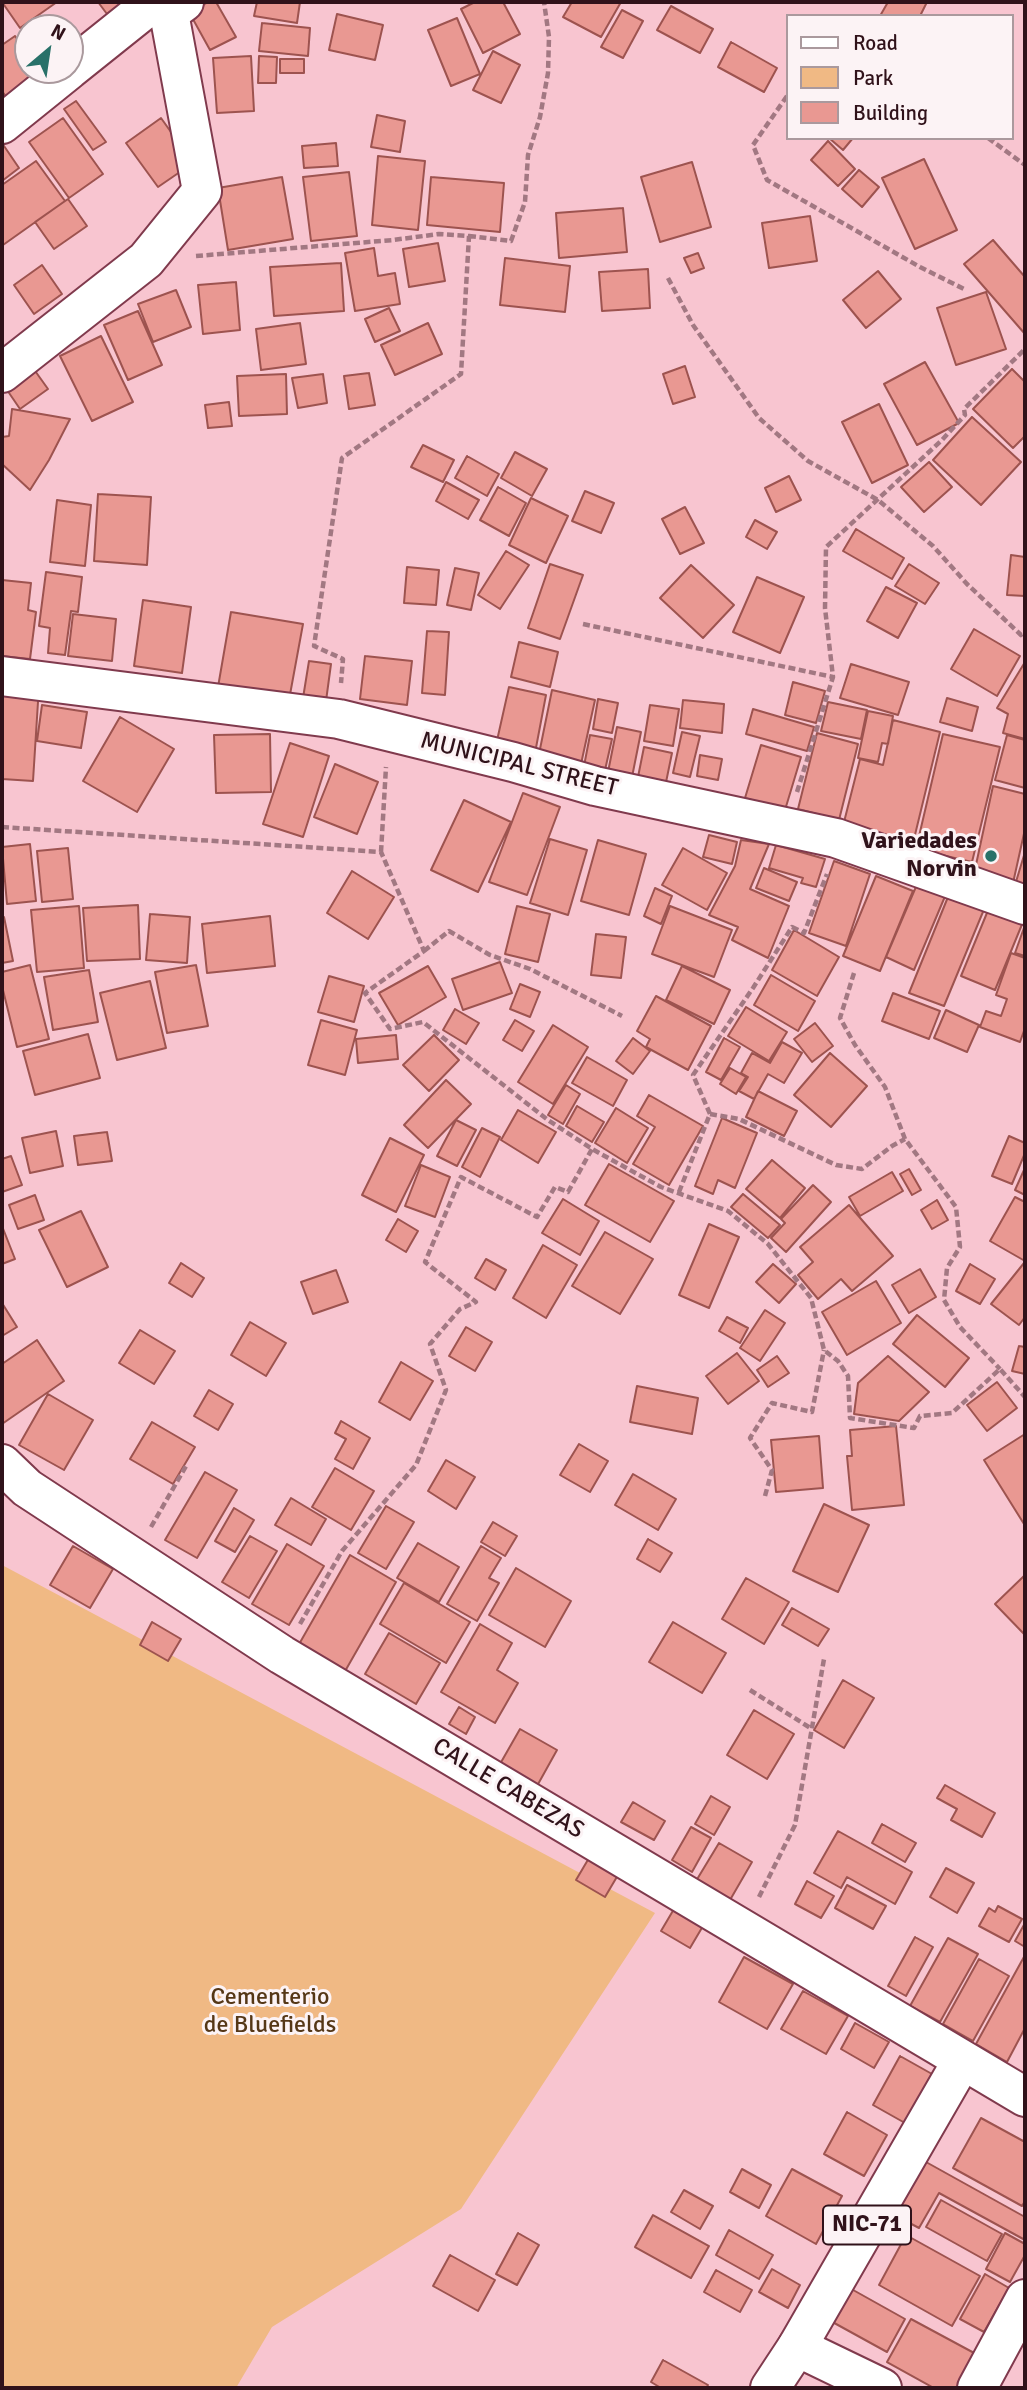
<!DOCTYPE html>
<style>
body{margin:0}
#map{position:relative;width:1027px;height:2390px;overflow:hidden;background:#f8c5d0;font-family:Signika,sans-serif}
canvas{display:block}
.frame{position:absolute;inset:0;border:4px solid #30121a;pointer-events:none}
.legend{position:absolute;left:786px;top:14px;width:228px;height:126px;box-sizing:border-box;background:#fcf3f5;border:2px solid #aa999d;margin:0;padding:9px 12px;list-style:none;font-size:21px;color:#30121a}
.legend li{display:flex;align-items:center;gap:14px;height:35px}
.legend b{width:35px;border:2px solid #aa999d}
.north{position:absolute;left:14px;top:14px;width:70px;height:70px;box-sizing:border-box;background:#fcf3f5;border:2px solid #aa999d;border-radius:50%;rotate:29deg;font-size:19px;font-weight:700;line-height:28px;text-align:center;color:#30121a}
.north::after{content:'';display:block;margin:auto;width:24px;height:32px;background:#297169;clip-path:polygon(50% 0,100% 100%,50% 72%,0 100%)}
</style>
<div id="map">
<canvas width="1027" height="2390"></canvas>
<div class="frame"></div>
<ul class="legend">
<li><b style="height:9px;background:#fff"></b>Road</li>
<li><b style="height:19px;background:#f0b984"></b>Park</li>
<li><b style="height:19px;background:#e99892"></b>Building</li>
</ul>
<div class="north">N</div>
</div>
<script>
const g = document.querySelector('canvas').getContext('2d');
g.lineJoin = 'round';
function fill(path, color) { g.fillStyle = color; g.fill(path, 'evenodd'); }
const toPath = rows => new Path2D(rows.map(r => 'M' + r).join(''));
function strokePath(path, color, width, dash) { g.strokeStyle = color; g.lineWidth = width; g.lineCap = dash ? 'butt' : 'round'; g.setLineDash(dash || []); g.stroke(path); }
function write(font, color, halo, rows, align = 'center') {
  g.font = font + ' Signika,sans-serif'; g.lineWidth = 6; g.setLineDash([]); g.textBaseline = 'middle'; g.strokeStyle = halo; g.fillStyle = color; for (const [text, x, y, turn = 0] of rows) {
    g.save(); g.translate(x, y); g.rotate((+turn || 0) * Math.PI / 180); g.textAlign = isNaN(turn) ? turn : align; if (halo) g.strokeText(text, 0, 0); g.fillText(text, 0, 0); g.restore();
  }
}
const green = toPath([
 [2,1565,655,1913,461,2209,272,2327,236,2388,2,2388]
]);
const building = toPath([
 [2,2,57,2,20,28,2,2],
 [98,2,126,2,107,14,98,2],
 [208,2,216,2,236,37,210,50,189,12,208,2],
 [257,2,300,2,297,23,254,16,257,2],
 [475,2,503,2,520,34,483,53,461,9,475,2],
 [572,2,621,2,601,37,563,17,572,2],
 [888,2,927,2,920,16,880,16,888,2],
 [671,6,713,29,700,53,657,30,671,6],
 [622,10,643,21,623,58,601,47,622,10],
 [337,14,383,25,375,60,329,50,337,14],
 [457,18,480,74,451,86,428,30,457,18],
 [262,23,310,28,308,56,259,51,262,23],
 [15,36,28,55,28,70,39,70,9,101,2,91,2,45,15,36],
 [731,42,777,68,764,92,718,67,731,42],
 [493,51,520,65,501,103,473,90,493,51],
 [251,56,254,111,217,113,213,58,251,56],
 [259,56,277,57,276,83,258,83,259,56],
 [280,59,304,59,304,73,280,73,280,59],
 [76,101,106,142,93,150,64,109,76,101],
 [377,115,405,121,400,152,371,147,377,115],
 [63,118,103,174,69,198,29,142,63,118],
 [161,118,193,163,158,187,126,143,161,118],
 [829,138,853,138,843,150,829,138],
 [828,141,855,169,838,186,811,160,828,141],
 [2,143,19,168,2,181,2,143],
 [336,143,338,166,304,168,302,146,336,143],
 [378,156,425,161,418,230,372,225,378,156],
 [924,159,957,230,915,249,882,178,924,159],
 [36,161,65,201,3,245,2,185,36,161],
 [692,162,711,227,660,242,641,177,692,162],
 [859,170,879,187,862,207,842,189,859,170],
 [349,172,357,236,311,241,303,177,349,172],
 [282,177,293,239,228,250,218,188,282,177],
 [431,177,504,183,500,232,427,225,431,177],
 [68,199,87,226,54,249,35,222,68,199],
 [623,208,627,252,559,258,556,213,623,208],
 [810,216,817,261,769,268,762,223,810,216],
 [993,240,1025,277,1025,334,964,264,993,240],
 [438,243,445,281,409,287,403,249,438,243],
 [374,248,378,276,395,273,400,304,355,311,345,253,374,248],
 [698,253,704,268,691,273,684,258,698,253],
 [505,258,570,266,565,312,500,305,505,258],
 [341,263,344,311,274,316,270,267,341,263],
 [42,265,62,294,34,314,14,285,42,265],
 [648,269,650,308,602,311,599,272,648,269],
 [878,271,901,299,866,328,843,300,878,271],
 [236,282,240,330,203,334,198,285,236,282],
 [176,290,191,327,153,342,138,304,176,290],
 [986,292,1006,349,956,365,937,308,986,292],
 [389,308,400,331,375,342,365,319,389,308],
 [138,311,162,365,128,380,104,325,138,311],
 [300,323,306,364,261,370,256,329,300,323],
 [428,323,442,354,395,375,381,345,428,323],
 [101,336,133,402,92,421,60,356,101,336],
 [925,362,959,423,917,445,884,384,925,362],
 [685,366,695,397,673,404,663,374,685,366],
 [33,368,48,389,20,409,5,387,33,368],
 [1012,369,1025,382,1025,436,1013,448,973,409,1012,369],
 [369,373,375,405,349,409,344,376,369,373],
 [286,374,287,414,239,416,237,376,286,374],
 [323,374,327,403,298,408,292,378,323,374],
 [229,402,232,426,208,428,205,405,229,402],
 [879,404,908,465,872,483,842,422,879,404],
 [12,409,70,419,49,460,30,490,2,464,2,437,9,436,12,409],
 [972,417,1021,462,981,505,933,460,972,417],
 [423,445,454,460,443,482,411,467,423,445],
 [515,452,547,469,532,496,501,478,515,452],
 [467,456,499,474,487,496,455,478,467,456],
 [929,462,952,487,924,512,901,487,929,462],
 [789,476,801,500,776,512,765,488,789,476],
 [446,482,479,500,468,519,436,501,446,482],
 [498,487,526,503,509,536,480,520,498,487],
 [585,491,614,503,601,533,572,521,585,491],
 [98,494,151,497,147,565,94,561,98,494],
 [531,498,568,516,546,563,509,545,531,498],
 [57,500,91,505,85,566,50,562,57,500],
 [685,507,704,543,680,554,662,519,685,507],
 [755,520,777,532,767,549,746,537,755,520],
 [856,529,904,558,892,579,843,551,856,529],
 [506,551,529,565,500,609,478,595,506,551],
 [1011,555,1025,557,1025,596,1007,595,1011,555],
 [550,564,583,575,560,639,528,628,550,564],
 [909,564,939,583,925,604,895,586,909,564],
 [691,565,734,605,703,638,660,598,691,565],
 [407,567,439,570,436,605,404,603,407,567],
 [455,568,479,573,471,610,447,605,455,568],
 [46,572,82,577,78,612,71,611,65,655,48,653,50,628,39,626,46,572],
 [757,577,804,597,780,653,733,632,757,577],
 [2,580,31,583,28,610,36,612,30,659,2,656,2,580],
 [886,587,917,603,898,638,867,621,886,587],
 [143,600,191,607,182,673,134,666,143,600],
 [231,612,303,624,289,700,218,687,231,612],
 [73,614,116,619,112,661,68,656,73,614],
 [974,629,1020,656,997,696,951,669,974,629],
 [427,631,449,632,445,695,422,693,427,631],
 [519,642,558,652,550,687,511,677,519,642],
 [365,656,412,661,407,705,360,699,365,656],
 [309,661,331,664,326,701,303,698,309,661],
 [1025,662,1025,739,1003,733,1008,714,997,708,1025,662],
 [851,664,909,682,898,715,840,698,851,664],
 [793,682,825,691,816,723,785,715,793,682],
 [2,683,39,686,33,781,2,779,2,683],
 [509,687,546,695,535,753,496,745,509,687],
 [552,690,595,700,581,764,539,754,552,690],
 [947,698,978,707,972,731,940,722,947,698],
 [598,699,618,703,612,733,593,729,598,699],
 [683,700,724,704,722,733,680,728,683,700],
 [828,702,867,710,861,739,821,731,828,702],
 [42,705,87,712,81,748,37,741,42,705],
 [650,705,679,709,673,746,644,741,650,705],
 [753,709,814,727,807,751,746,734,753,709],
 [868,711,893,716,888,744,882,743,878,762,858,758,868,711],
 [120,717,174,749,137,812,83,781,120,717],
 [893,720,940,732,913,843,843,826,860,759,883,765,893,720],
 [617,727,641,732,632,777,608,772,617,727],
 [682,732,700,736,690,777,673,773,682,732],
 [817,733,858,744,839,820,798,809,817,733],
 [270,734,271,792,216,793,214,735,270,734],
 [943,734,1000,747,972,862,916,849,943,734],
 [590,735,612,739,605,770,584,766,590,735],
 [1007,735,1025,740,1025,788,995,780,1007,735],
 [290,743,329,756,303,837,263,824,290,743],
 [761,745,801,757,785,810,745,798,761,745],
 [644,747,672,753,664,792,636,787,644,747],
 [700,755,722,759,718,780,697,776,700,755],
 [335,764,378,782,357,834,314,817,335,764],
 [993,786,1025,794,1025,829,1013,883,974,874,993,786],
 [523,793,560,807,527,895,489,882,523,793],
 [464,800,511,822,478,892,431,870,464,800],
 [709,835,737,842,732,864,703,857,709,835],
 [550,839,587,850,568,915,530,903,550,839],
 [598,840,646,854,629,915,581,901,598,840],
 [741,840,769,844,750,889,789,906,768,958,732,940,738,927,709,915,735,866,741,840],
 [30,844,36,901,7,904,2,847,30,844],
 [776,845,825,859,816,887,801,883,803,878,769,868,776,845],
 [68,848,73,899,42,902,37,851,68,848],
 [683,848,727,873,707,910,662,885,683,848],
 [1025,852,1025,889,1015,885,1025,852],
 [834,861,870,874,846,946,809,933,834,861],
 [764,868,797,882,789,901,756,888,764,868],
 [352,871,394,897,368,939,327,913,352,871],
 [876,876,913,891,880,971,843,956,876,876],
 [918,882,946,894,914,970,886,957,918,882],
 [655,888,672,896,661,924,644,916,655,888],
 [950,892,985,907,944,1006,909,993,950,892],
 [138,905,140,959,87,961,83,908,138,905],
 [79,906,84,968,37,972,31,910,79,906],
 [517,906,550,914,538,962,505,954,517,906],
 [670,906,732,930,714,977,652,954,670,906],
 [989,908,1023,922,995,990,961,976,989,908],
 [150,914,190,917,187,963,146,960,150,914],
 [270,916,275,966,207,973,202,924,270,916],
 [2,917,4,917,13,961,2,963,2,917],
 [1025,925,1025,956,1015,953,1025,925],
 [794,930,839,957,817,996,772,970,794,930],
 [596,934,626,937,621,978,591,975,596,934],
 [1011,953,1025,958,1025,1028,1020,1042,980,1027,986,1011,1001,1016,1007,999,996,995,1011,953],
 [500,962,512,993,463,1010,452,979,500,962],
 [30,965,49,1039,17,1047,2,986,2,972,30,965],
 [196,965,208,1026,167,1033,155,972,196,965],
 [428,966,446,997,398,1025,379,993,428,966],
 [682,966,730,990,714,1024,666,1000,682,966],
 [89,970,98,1022,53,1030,44,977,89,970],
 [771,975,815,1001,798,1031,754,1005,771,975],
 [329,976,364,986,354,1022,318,1012,329,976],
 [150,981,166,1048,117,1060,100,993,150,981],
 [520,984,540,992,530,1017,510,1009,520,984],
 [893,993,940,1011,929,1039,882,1021,893,993],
 [656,996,711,1026,688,1070,646,1047,650,1039,637,1031,656,996],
 [746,1007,787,1032,769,1061,728,1036,746,1007],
 [455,1009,479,1023,466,1044,443,1030,455,1009],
 [946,1010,979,1025,967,1052,934,1038,946,1010],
 [321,1020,357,1030,345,1075,308,1065,321,1020],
 [515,1020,534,1031,522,1051,503,1040,515,1020],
 [815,1023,833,1046,812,1062,794,1039,815,1023],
 [553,1025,588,1047,553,1104,518,1082,553,1025],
 [88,1034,100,1078,35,1095,23,1051,88,1034],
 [396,1035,398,1059,358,1063,356,1039,396,1035],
 [434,1035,459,1060,429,1091,403,1065,434,1035],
 [633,1038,650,1051,633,1074,616,1061,633,1038],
 [724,1038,740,1047,721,1080,706,1072,724,1038],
 [782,1042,802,1053,784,1083,768,1074,754,1099,739,1091,748,1077,741,1073,752,1053,770,1063,782,1042],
 [830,1053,867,1086,831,1127,794,1095,830,1053],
 [587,1057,627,1080,613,1106,572,1083,587,1057],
 [730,1068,746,1077,736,1094,720,1084,730,1068],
 [446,1080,471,1104,428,1148,404,1125,446,1080],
 [566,1085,580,1094,563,1124,548,1115,566,1085],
 [758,1091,797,1111,784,1136,746,1117,758,1091],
 [649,1095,703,1126,669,1185,633,1164,655,1127,637,1116,649,1095],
 [577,1106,604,1122,592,1142,566,1126,577,1106],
 [616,1108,648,1128,627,1163,595,1143,616,1108],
 [518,1110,556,1132,538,1163,501,1140,518,1110],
 [722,1118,757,1133,735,1188,718,1180,713,1194,695,1186,722,1118],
 [456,1120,476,1130,457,1166,437,1156,456,1120],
 [482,1128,500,1137,480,1177,462,1167,482,1128],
 [56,1131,63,1166,30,1173,22,1138,56,1131],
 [107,1132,112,1161,78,1165,74,1136,107,1132],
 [1009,1136,1025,1143,1025,1153,1012,1184,992,1176,1009,1136],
 [390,1138,424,1155,396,1212,362,1195,390,1138],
 [11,1156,22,1185,2,1192,2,1159,11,1156],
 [772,1160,805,1188,780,1218,746,1189,772,1160],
 [609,1164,674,1201,650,1242,585,1205,609,1164],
 [421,1165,450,1177,435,1217,405,1206,421,1165],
 [909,1169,921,1190,912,1195,900,1174,909,1169],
 [1024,1170,1025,1170,1025,1195,1015,1190,1024,1170],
 [892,1172,903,1191,860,1216,849,1197,892,1172],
 [813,1185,831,1202,786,1252,771,1238,785,1223,781,1219,813,1185],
 [743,1194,780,1225,768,1238,731,1207,743,1194],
 [35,1195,44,1220,18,1229,9,1205,35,1195],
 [1015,1197,1025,1202,1025,1261,990,1241,1015,1197],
 [563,1199,599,1221,580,1255,542,1233,563,1199],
 [937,1200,948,1220,932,1229,921,1210,937,1200],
 [849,1205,893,1256,852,1291,841,1279,818,1299,798,1275,813,1262,800,1247,849,1205],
 [81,1211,108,1267,67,1287,39,1230,81,1211],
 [398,1219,418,1231,406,1252,386,1240,398,1219],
 [709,1224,739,1237,709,1308,679,1295,709,1224],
 [2,1226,15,1259,2,1264,2,1226],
 [605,1232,653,1259,620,1314,572,1286,605,1232],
 [543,1245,577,1265,546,1318,513,1298,543,1245],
 [486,1259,506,1270,495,1290,475,1278,486,1259],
 [181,1263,204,1278,192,1297,169,1283,181,1263],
 [1024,1263,1025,1317,1019,1325,991,1304,1024,1263],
 [773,1264,796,1284,779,1303,756,1282,773,1264],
 [970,1264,995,1279,980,1304,956,1291,970,1264],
 [920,1269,936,1297,909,1313,892,1285,920,1269],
 [336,1270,348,1302,313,1314,301,1282,336,1270],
 [876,1281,901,1323,847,1355,822,1312,876,1281],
 [2,1303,17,1327,2,1336,2,1303],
 [765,1310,785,1323,760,1361,740,1348,765,1310],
 [917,1315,969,1358,945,1387,893,1344,917,1315],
 [727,1317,748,1328,740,1343,719,1331,727,1317],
 [250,1322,286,1343,266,1376,231,1355,250,1322],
 [466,1327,492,1342,475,1371,449,1356,466,1327],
 [140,1330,175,1351,154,1384,119,1363,140,1330],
 [37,1340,64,1381,2,1424,2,1364,37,1340],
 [1019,1346,1025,1347,1025,1374,1012,1371,1019,1346],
 [737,1353,759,1381,728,1404,706,1376,737,1353],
 [777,1356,789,1373,768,1387,757,1370,777,1356],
 [888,1356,929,1392,899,1421,854,1414,858,1383,888,1356],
 [401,1362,433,1381,410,1420,379,1402,401,1362],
 [997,1382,1017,1408,987,1431,967,1405,997,1382],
 [637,1386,698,1398,692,1434,630,1422,637,1386],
 [209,1390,233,1404,218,1430,194,1416,209,1390],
 [48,1394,93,1420,64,1470,19,1445,48,1394],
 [341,1421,370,1438,353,1469,335,1459,346,1439,335,1433,341,1421],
 [152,1422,195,1447,173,1484,130,1459,152,1422],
 [896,1426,904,1505,852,1510,847,1456,852,1456,850,1430,896,1426],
 [1025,1434,1025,1523,1024,1524,984,1460,1025,1434],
 [819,1436,823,1488,776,1492,771,1440,819,1436],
 [579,1444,608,1461,590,1492,560,1475,579,1444],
 [446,1460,475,1477,456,1509,428,1491,446,1460],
 [335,1468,374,1491,351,1530,312,1507,335,1468],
 [205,1472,237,1490,197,1558,165,1540,205,1472],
 [633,1474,676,1499,658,1530,615,1505,633,1474],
 [291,1498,326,1519,311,1545,275,1525,291,1498],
 [824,1504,869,1525,838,1592,793,1571,824,1504],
 [386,1506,414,1522,386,1569,358,1553,386,1506],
 [234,1508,254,1520,235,1552,215,1541,234,1508],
 [493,1522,517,1536,505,1556,481,1542,493,1522],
 [250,1536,277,1551,249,1598,222,1582,250,1536],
 [648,1539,672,1553,660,1572,637,1559,648,1539],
 [418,1543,459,1567,439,1602,397,1578,418,1543],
 [287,1544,324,1566,289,1625,252,1604,287,1544],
 [73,1546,113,1569,90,1608,50,1585,73,1546],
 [481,1546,501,1558,489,1578,499,1583,477,1621,447,1604,481,1546],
 [350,1555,396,1582,344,1673,298,1646,350,1555],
 [516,1568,571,1601,545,1647,489,1615,516,1568],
 [1025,1575,1025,1635,995,1604,1025,1575],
 [746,1578,789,1602,764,1644,722,1619,746,1578],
 [404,1583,470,1622,446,1663,380,1624,404,1583],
 [792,1608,829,1629,818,1646,782,1625,792,1608],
 [152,1622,181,1639,168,1661,140,1645,152,1622],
 [673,1622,726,1653,702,1693,649,1662,673,1622],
 [480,1624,512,1643,497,1670,518,1683,495,1723,441,1692,480,1624],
 [389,1633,440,1663,416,1704,365,1674,389,1633],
 [843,1680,874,1698,844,1748,814,1730,843,1680],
 [459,1707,475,1717,466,1734,449,1724,459,1707],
 [754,1710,794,1734,767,1779,727,1755,754,1710],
 [520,1729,557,1750,537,1786,500,1764,520,1729],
 [945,1785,995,1813,982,1837,951,1820,957,1809,937,1798,945,1785],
 [711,1796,730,1807,714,1835,695,1824,711,1796],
 [633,1802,665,1821,654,1840,621,1822,633,1802],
 [882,1824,916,1843,905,1862,872,1843,882,1824],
 [691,1827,711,1838,692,1872,672,1860,691,1827],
 [838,1831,912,1872,895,1904,847,1877,841,1888,814,1873,838,1831],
 [719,1843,752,1862,730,1900,696,1881,719,1843],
 [589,1858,618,1875,605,1897,576,1880,589,1858],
 [946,1868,974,1883,957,1913,930,1897,946,1868],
 [807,1881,834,1896,821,1918,795,1904,807,1881],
 [847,1885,886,1906,873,1929,835,1908,847,1885],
 [998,1906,1022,1919,1009,1942,979,1926,989,1908,995,1912,998,1906],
 [674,1909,703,1926,690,1948,661,1931,674,1909],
 [1025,1923,1025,1947,1015,1941,1025,1923],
 [915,1937,933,1947,906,1996,888,1986,915,1937],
 [948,1938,978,1954,940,2022,910,2006,948,1938],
 [1025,1955,1025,2028,1007,2062,976,2044,1025,1955],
 [744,1957,793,1984,767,2029,719,2002,744,1957],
 [979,1959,1009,1976,973,2041,943,2024,979,1959],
 [803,1991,848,2016,826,2054,781,2029,803,1991],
 [855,2023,889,2042,874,2068,841,2049,855,2023],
 [900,2056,932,2074,905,2123,873,2105,900,2056],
 [847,2112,887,2135,864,2176,824,2154,847,2112],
 [981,2118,1025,2142,1025,2201,1022,2206,953,2168,981,2118],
 [917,2157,1025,2217,1025,2240,939,2193,919,2228,887,2211,917,2157],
 [742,2169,771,2185,759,2208,730,2192,742,2169],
 [792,2169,842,2196,816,2244,766,2216,792,2169],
 [684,2190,713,2206,700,2229,671,2212,684,2190],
 [941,2200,1002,2234,987,2261,926,2227,941,2200],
 [653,2215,709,2246,691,2278,635,2247,653,2215],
 [729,2230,773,2255,759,2279,716,2255,729,2230],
 [518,2233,539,2245,517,2285,496,2274,518,2233],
 [1005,2233,1025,2244,1025,2255,1010,2282,986,2269,1005,2233],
 [906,2235,980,2276,952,2326,879,2285,906,2235],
 [450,2255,495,2280,478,2311,433,2286,450,2255],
 [772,2269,800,2285,788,2308,759,2292,772,2269],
 [716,2270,752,2290,740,2312,704,2292,716,2270],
 [985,2274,1009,2288,984,2332,960,2319,985,2274],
 [846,2286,905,2319,887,2352,827,2319,846,2286],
 [911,2319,976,2354,957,2388,934,2388,887,2362,911,2319],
 [663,2360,708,2385,706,2388,661,2388,651,2382,663,2360]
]);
const path = toPath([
 [787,96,753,145,767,180,920,267,964,289],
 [988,138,1025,165],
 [469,236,511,241,525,202,528,155,540,117,548,73,549,37,544,2],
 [196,256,393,240,439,234,469,236,461,374,342,458,314,646,343,659,341,683],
 [668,278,693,325,759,418,808,461,878,500,933,546,967,584,1021,635,1025,631],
 [583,624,833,677],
 [797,792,833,677,825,608,826,547,942,440,965,415,964,409,1025,349],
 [2,827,381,852,424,951,365,993,390,1029,423,1022,548,1120,592,1149,661,1187,728,1211,768,1244,811,1298,824,1350,838,1361,848,1376,850,1418,914,1428,920,1416,952,1413,1000,1369,1025,1397],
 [381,852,386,767],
 [424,951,449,931,490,955,530,969,622,1016],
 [854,973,840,1018,855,1045,885,1087,905,1139,956,1207,960,1247,947,1268,944,1300,960,1327,1000,1369],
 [710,1114,739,1119,836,1165,862,1169,892,1146,905,1139],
 [679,1192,710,1114,693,1075,753,988,792,927,804,933,827,874],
 [765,1496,772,1470,750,1438,772,1403,812,1412,824,1350],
 [151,1527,186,1466],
 [300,1624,342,1551,416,1465,446,1390,430,1344,460,1309,476,1302,425,1262,461,1177,537,1217,555,1187,568,1192,592,1149],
 [750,1690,812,1729],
 [759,1897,795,1825,824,1659]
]);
const minor = toPath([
 [70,69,150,5,169,13,184,2],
 [2,124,69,70],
 [2,373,146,260,202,191,169,13],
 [2,676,339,719,513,762,595,786,836,838,1025,905],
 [2,1464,27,1488,282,1655,1025,2097],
 [797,2347,882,2388],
 [977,2388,1025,2299]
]);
const highway = toPath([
 [770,2388,797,2347,962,2061]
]);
const markers = [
 [991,856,7,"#297169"]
];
const shields = [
 [867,2225,88]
];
const shieldNames = [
 ["NIC-71",867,2225]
];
const streetNames = [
 ["MUNICIPAL STREET",519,765,14],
 ["CALLE CABEZAS",508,1789,31]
];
const poiNames = [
 ["Variedades",977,842],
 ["Norvin",977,870]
];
const parkNames = [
 ["Cementerio",270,1998],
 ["de Bluefields",270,2026]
];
fill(green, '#f0b984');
fill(building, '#e99892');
strokePath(building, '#9d534f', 2);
strokePath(minor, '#803a4d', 42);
strokePath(highway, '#803a4d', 42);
strokePath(path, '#a27882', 4.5, [7, 3.5]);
strokePath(minor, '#fff', 38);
strokePath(highway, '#fff', 38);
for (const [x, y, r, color] of markers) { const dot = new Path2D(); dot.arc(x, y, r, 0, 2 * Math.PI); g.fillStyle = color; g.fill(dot); strokePath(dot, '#fcf3f5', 2.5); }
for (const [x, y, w] of shields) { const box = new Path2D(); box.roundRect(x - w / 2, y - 19.5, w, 39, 5); g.fillStyle = '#fcf3f5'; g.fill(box); strokePath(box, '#30121a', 2); }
write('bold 23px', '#30121a', null, shieldNames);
write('24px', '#30121a', '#fcf3f5', streetNames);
write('bold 24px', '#30121a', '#fcf3f5', poiNames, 'right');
write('24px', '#553716', '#fcf3f5', parkNames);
</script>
